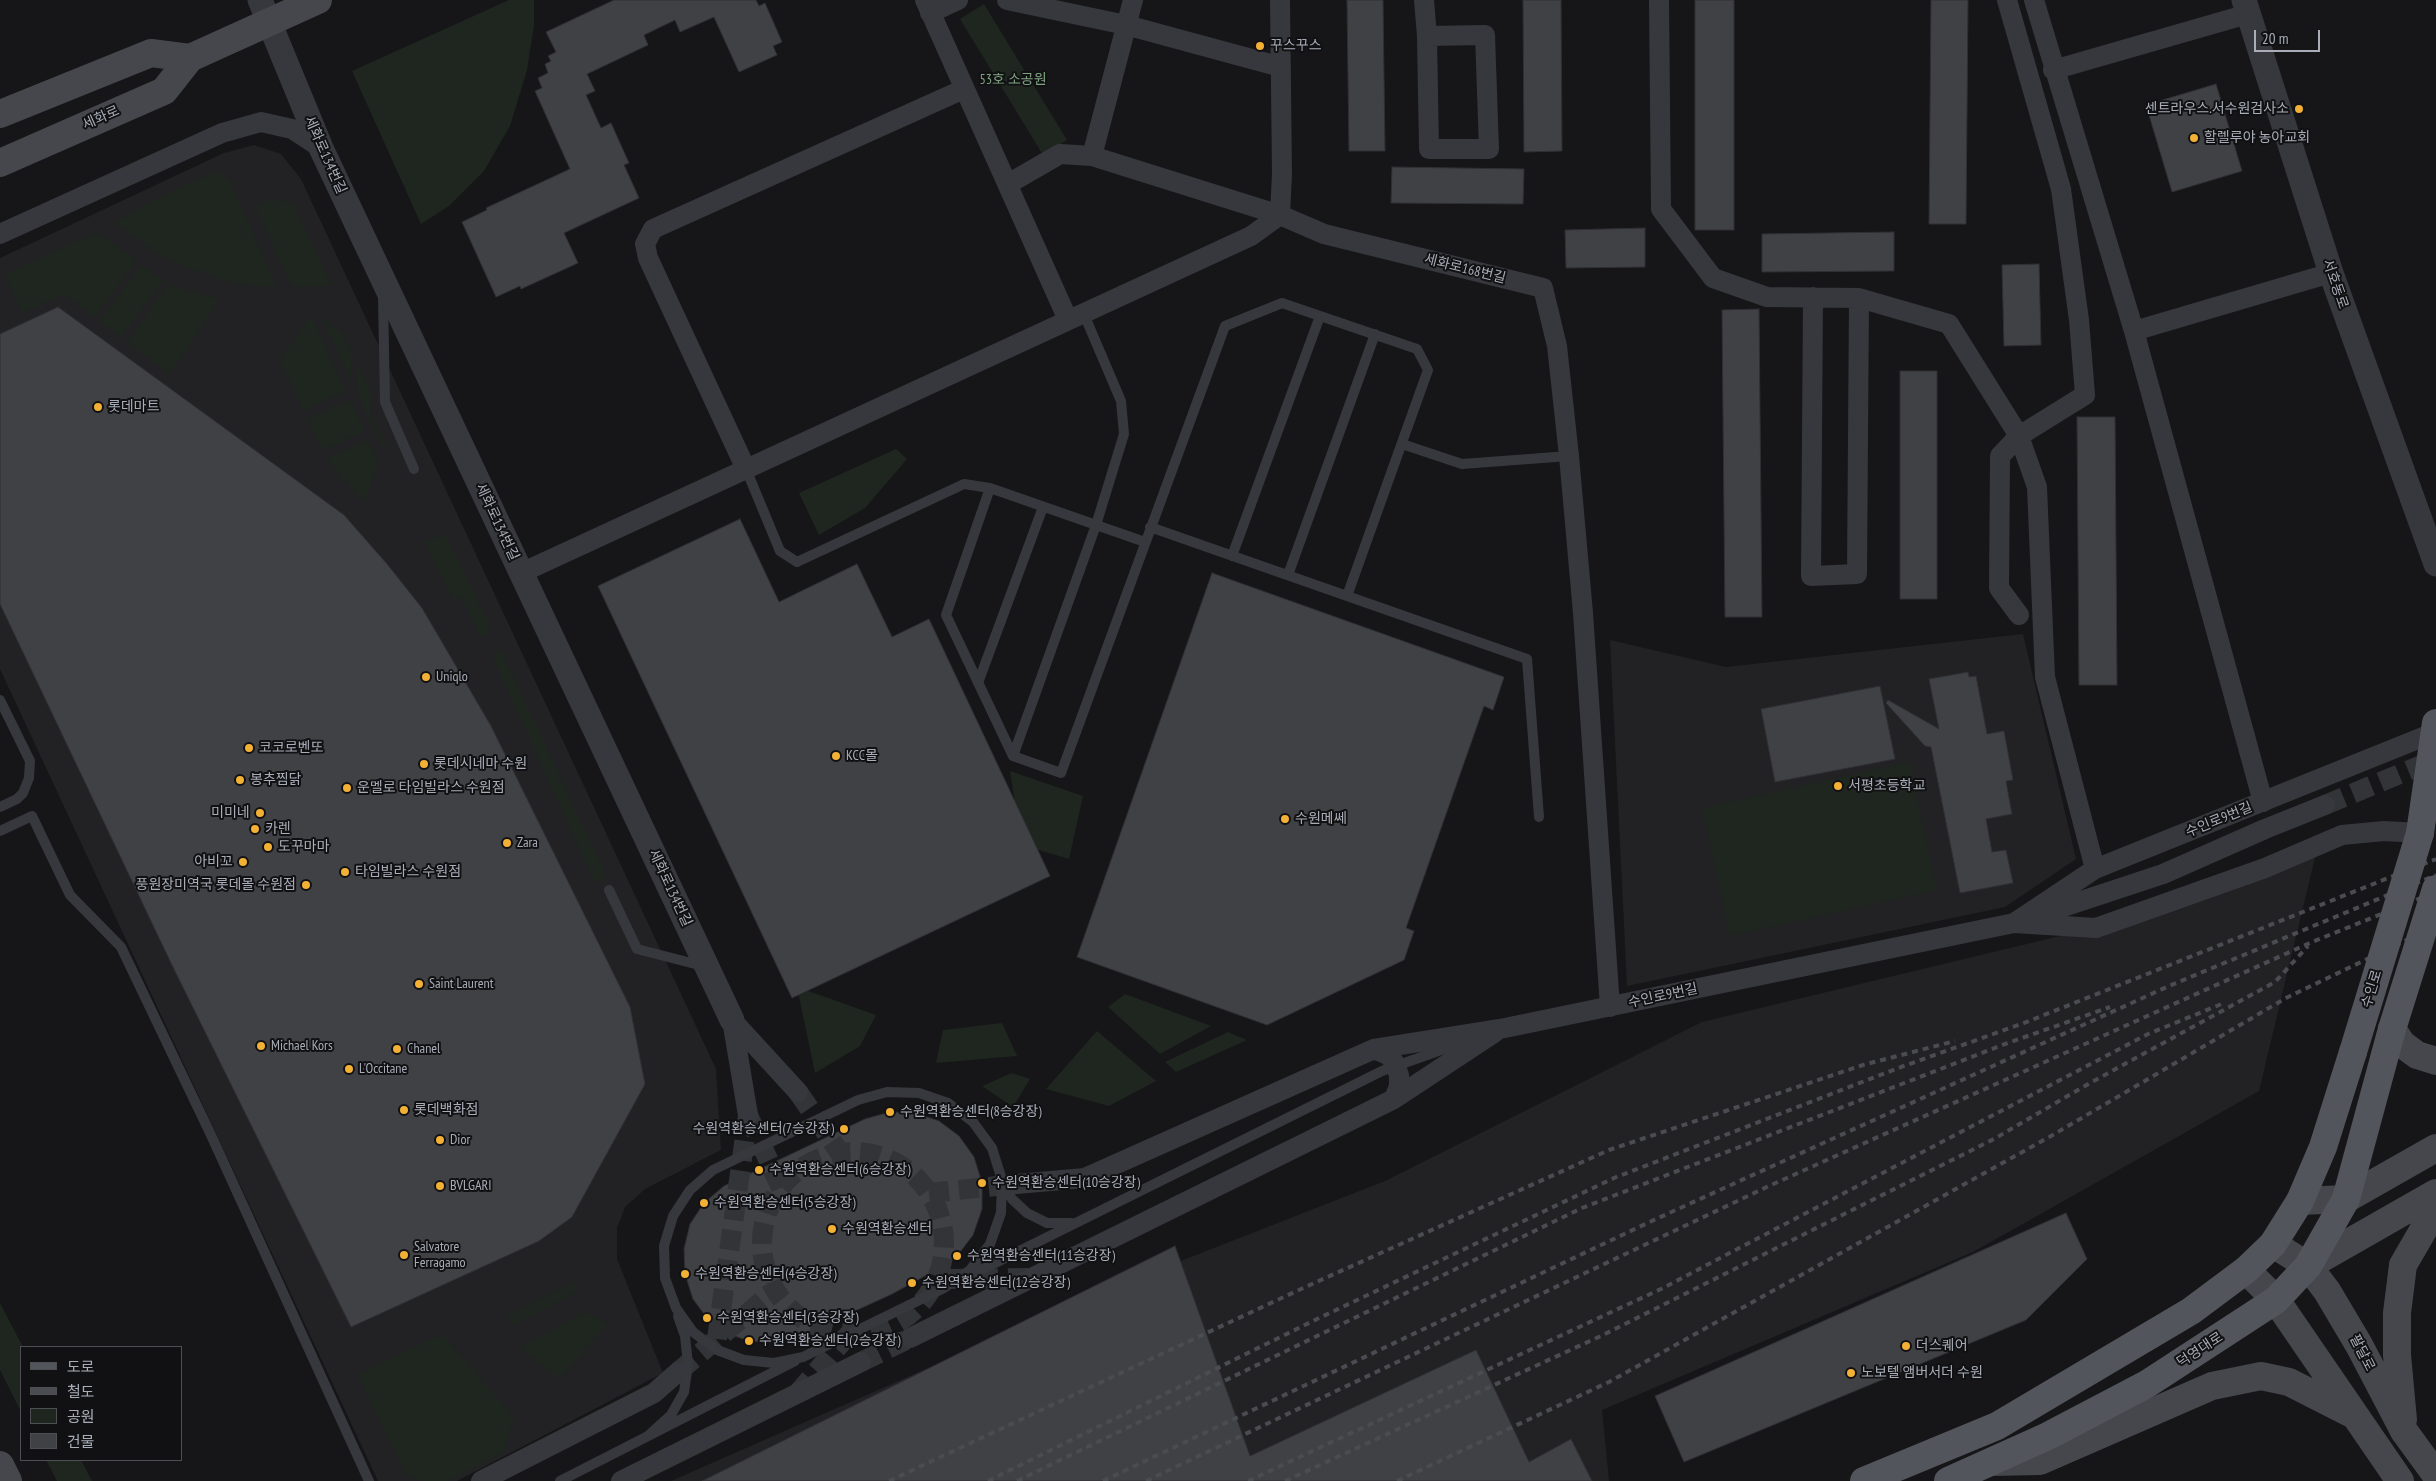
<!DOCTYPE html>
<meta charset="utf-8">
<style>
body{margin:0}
#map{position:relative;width:2436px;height:1481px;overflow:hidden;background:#161618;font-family:"PT Sans Narrow","Noto Sans KR",sans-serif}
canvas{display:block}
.legend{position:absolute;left:20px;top:1346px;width:162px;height:115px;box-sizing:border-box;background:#111113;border:1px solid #4d4f55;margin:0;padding:6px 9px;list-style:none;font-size:15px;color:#a8adb8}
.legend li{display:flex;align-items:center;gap:10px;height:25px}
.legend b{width:25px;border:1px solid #4d4f55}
.scale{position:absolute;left:2254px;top:30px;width:66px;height:22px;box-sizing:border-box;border:2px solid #a8adb8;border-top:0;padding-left:6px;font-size:15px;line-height:18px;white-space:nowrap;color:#a8adb8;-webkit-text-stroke:4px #111113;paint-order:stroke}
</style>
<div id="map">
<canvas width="2436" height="1481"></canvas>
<ul class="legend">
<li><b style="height:6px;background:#53555c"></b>도로</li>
<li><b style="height:6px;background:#4a4c52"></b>철도</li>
<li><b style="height:14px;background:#1e261f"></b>공원</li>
<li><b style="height:14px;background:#404145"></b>건물</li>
</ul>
<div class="scale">20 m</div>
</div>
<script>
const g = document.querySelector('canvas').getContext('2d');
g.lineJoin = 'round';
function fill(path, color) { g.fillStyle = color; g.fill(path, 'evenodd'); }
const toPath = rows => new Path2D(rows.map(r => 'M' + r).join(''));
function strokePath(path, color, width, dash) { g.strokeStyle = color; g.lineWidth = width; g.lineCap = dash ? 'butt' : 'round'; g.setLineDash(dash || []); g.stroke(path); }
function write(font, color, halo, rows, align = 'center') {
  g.font = font + ' "PT Sans Narrow","Noto Sans KR",sans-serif'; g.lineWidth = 4; g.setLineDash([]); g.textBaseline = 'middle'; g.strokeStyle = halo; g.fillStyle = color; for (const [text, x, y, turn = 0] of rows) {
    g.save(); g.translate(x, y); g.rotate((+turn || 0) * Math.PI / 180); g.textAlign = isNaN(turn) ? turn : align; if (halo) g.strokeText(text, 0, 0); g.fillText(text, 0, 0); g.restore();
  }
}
const built = toPath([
 [254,145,281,154,301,179,716,1069,721,1150,645,1189,625,1207,617,1228,617,1259,663,1373,457,1481,378,1481,0,669,0,258,224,153],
 [2023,634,2076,859,2005,907,1627,986,1610,640,1726,667],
 [2317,849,2259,1091,1973,1252,1602,1410,1609,1481,671,1481,1094,1295,1385,1181,1702,1022,2114,923]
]);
const green = toPath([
 [509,0,534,0,534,26,527,70,510,126,484,171,449,206,421,224,352,71],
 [984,4,1067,140,1043,155,960,19],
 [218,171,230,182,277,287,251,286,222,280,186,267,156,253,115,222,164,194],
 [269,198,293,203,332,286,292,287,256,208],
 [97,232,136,261,95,317,64,294,22,313,5,274],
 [141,265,163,281,121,337,100,321],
 [168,285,219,299,170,374,127,342],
 [311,315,346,391,304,411,280,360],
 [321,317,343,334,352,352,351,380],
 [357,362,371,394,370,414,387,448,383,449,358,396],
 [350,400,364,431,322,451,307,420],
 [368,440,379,463,364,502,326,459],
 [896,449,907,459,865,508,819,535,799,493],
 [445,533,491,628,481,638,461,596,453,600,425,543],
 [501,649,607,877,595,883,493,659],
 [1909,762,1937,890,1730,936,1702,808],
 [1010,771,1083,796,1069,859,1022,845],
 [797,987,876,1015,860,1046,815,1073],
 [1125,994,1211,1026,1160,1054,1108,1007],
 [1002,1023,1017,1056,936,1063,943,1030],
 [1097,1031,1156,1081,1109,1106,1046,1089],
 [1228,1032,1247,1040,1176,1072,1165,1062],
 [1012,1073,1030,1079,1013,1107,982,1086],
 [572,1282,577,1292,512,1326,507,1316],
 [0,1303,23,1347,21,1412,0,1370],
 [585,1312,608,1324,559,1379,519,1348],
 [442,1334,514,1417,504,1452,448,1481,425,1481,406,1476,358,1374],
 [46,1460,81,1460,92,1481,57,1481]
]);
const building = toPath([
 [614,0,756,0,759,6,765,3,782,42,773,46,777,55,739,72,714,17,680,32,675,20,644,35,648,45,587,74,595,91,586,95,601,128,611,123,629,163,624,165,639,198,564,233,578,263,521,289,520,286,496,297,462,222,487,210,486,208,570,169,535,91,542,88,538,78,548,73,545,64,551,61,548,56,556,52,546,32,614,0],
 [1347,0,1383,0,1385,151,1349,151,1347,0],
 [1523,0,1561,0,1562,151,1524,152,1523,0],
 [1695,0,1734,0,1734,230,1695,230,1695,0],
 [1931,0,1968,0,1966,224,1929,224,1931,0],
 [2216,84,2242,171,2172,192,2146,105,2216,84],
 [1392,167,1524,169,1523,204,1391,203,1392,167],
 [1645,228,1645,267,1566,268,1565,230,1645,228],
 [1894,232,1894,271,1762,272,1762,234,1894,232],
 [2039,264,2041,345,2004,346,2002,265,2039,264],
 [58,307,344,515,387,564,422,608,491,726,630,1007,645,1084,572,1217,539,1241,351,1327,171,963,0,604,0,334,58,307],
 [1759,309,1762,617,1725,617,1722,310,1759,309],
 [1900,371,1937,371,1937,599,1900,599,1900,371],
 [2077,417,2115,417,2117,685,2079,685,2077,417],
 [740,519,779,602,857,564,892,637,929,619,1050,876,792,998,598,586,740,519],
 [1212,573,1504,677,1493,710,1484,706,1406,928,1414,931,1404,960,1267,1025,1077,957,1212,573],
 [1968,672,1969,677,1976,676,1987,734,2004,731,2013,780,2006,781,2012,814,1986,819,1992,852,2006,850,2013,883,1960,893,1931,747,1925,746,1886,703,1888,700,1939,729,1929,679,1968,672],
 [1880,686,1895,759,1775,782,1761,709,1880,686],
 [890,1112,915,1113,939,1121,959,1136,974,1157,982,1183,982,1209,973,1235,957,1256,934,1271,892,1294,796,1338,773,1343,749,1341,726,1333,707,1318,693,1299,685,1274,684,1249,690,1224,704,1203,724,1186,865,1119,890,1112],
 [2066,1213,2087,1259,2026,1320,1684,1462,1655,1396,2066,1213],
 [1175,1246,1250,1456,1476,1350,1529,1462,1571,1439,1592,1481,702,1481,1175,1246]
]);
const minorTunnel = toPath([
 [2325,805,2436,759],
 [798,1092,840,1153],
 [748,1115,781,1188],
 '762 1243a91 91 0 1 1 182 0a91 91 0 1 1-182 0Z',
 [929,1193,1016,1184],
 [948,1279,1032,1278],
 [717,1339,748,1115],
 [861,1362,910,1338],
 [678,1372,775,1290],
 [797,1394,849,1334]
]);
const service = toPath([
 [383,298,385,402,414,469],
 [1402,444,1462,464,1569,456],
 [746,469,780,551,797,562,964,484,990,488,1145,542],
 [990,488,946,615,1013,756,1061,773,1225,326,1282,303,1417,349,1428,370,1347,596],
 [1150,527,1527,659,1539,817],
 [1232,556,1320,316],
 [1288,575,1375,334],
 [978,683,1043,507],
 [0,700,30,761,29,778,23,793,17,799,0,807],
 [1013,756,1096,525,1124,434,1121,401,1083,312],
 [0,831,32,816,70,895,121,947,211,1135,369,1481],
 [609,890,637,949,703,966],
 [560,1481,795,1361]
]);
const minor = toPath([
 [925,0,1068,320],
 [1007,0,1126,25,1281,67],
 [1280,0,1282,174,1280,215,1324,234,1543,288,1557,346,1569,456,1583,613,1610,1007],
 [1424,0,1427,36,1429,149,1489,149,1485,35,1427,36],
 [1659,0,1661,209,1713,278,1767,297,1859,298,1949,324,2019,436,2037,487,2045,677,2095,869],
 [2007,0,2061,189,2079,320,2085,395,2019,436,2000,456,1999,588,2019,615],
 [2034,0,2134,331,2263,802],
 [930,13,958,0],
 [2053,70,2248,14],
 [1092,156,1133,0],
 [1008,184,1060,154,1092,156,1280,215],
 [0,234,222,133,261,122,292,129,321,148],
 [1813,297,1811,576,1857,574,1859,298],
 [2134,331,2331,273],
 [746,469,648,258,645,244,653,229,964,89],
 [521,573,1251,236,1280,215],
 [2039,915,2163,874,2265,829,2325,805],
 [2014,923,2095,869,2433,733],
 [732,1020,798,1092],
 [732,1020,748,1115],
 [1374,1049,1388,1055,1394,1062,1399,1075,1399,1086,1394,1099],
 [1016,1184,1085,1178,1374,1049,1500,1029,2014,923,2096,928,2265,868,2342,835,2384,831,2420,833],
 [910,1338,1394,1099,1494,1033],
 [481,1481,654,1393,678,1372],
 [621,1481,861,1362]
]);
const tertiary = toPath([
 [260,0,321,148,732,1020],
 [2244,0,2331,273,2436,564]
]);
const secondary = toPath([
 [0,114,151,53,190,58],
 [0,163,164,91,190,58,318,0],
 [2392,1029,2402,1044,2417,1055,2436,1061],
 [2300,1201,2346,1199,2436,1148],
 [2273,1244,2308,1266,2327,1291,2359,1345,2404,1431,2436,1475],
 [2308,1266,2436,1193],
 [2246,1270,2276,1300,2400,1481],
 [2403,1420,2397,1355,2397,1313,2403,1265,2436,1208],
 [1991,1462,2040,1461,2212,1386,2261,1376,2289,1382,2352,1414],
 [0,1465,8,1481]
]);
const primary = toPath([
 [2420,833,2436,723],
 [1864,1481,1997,1426,2191,1311,2246,1270,2273,1244,2300,1201,2323,1147,2353,1052],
 [1948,1481,2048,1436,2147,1384,2276,1300,2308,1266,2346,1199,2392,1029]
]);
const rail = toPath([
 [889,1481,1301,1289,1609,1150,1863,1065,1955,1041],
 [988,1481,1315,1320,1614,1178,1901,1067,2024,1023,2436,859],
 [1017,1481,1582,1208,2005,1044,2110,1007],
 [1103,1481,1656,1219,2169,986,2436,875],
 [1146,1481,1769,1186,2312,942,2436,892],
 [1248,1481,1661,1289,2148,1034,2224,1003],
 [1285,1481,1603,1335,1994,1139,2090,1083,2275,982,2308,946],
 [1397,1481,1609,1382,2051,1136,2286,998,2436,926]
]);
const serviceBridge = toPath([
 [887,1092,919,1093,948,1103,973,1122,992,1148,1002,1180,1001,1213,990,1244,970,1270,944,1288,803,1357,774,1363,744,1360,717,1350,693,1332,676,1308,665,1278,664,1246,673,1216,690,1190,713,1170,858,1100,887,1092],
 [1002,1180,1012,1199,1027,1213,1047,1223,1071,1223],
 [967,1277,1382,1071,1500,1029],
 [649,1435,671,1415,684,1392,688,1364,685,1336,678,1316]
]);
const primaryBridge = toPath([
 [2392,1029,2436,889],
 [2353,1052,2420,833]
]);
const markers = [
 [1260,46,5,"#f2b134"],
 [2299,109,5,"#f2b134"],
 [2194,138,5,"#f2b134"],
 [98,407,5,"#f2b134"],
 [426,677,5,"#f2b134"],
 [249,748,5,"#f2b134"],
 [836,756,5,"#f2b134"],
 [424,764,5,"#f2b134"],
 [240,780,5,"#f2b134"],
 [1838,786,5,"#f2b134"],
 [347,788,5,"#f2b134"],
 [260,813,5,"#f2b134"],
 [1285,819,5,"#f2b134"],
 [255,829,5,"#f2b134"],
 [507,843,5,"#f2b134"],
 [268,847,5,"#f2b134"],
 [243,862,5,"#f2b134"],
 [345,872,5,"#f2b134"],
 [306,885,5,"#f2b134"],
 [419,984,5,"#f2b134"],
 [261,1046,5,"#f2b134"],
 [397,1049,5,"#f2b134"],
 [349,1069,5,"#f2b134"],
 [404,1110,5,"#f2b134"],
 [890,1112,5,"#f2b134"],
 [844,1129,5,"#f2b134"],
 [440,1140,5,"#f2b134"],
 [759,1170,5,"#f2b134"],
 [982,1183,5,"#f2b134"],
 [440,1186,5,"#f2b134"],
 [704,1203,5,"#f2b134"],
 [832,1229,5,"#f2b134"],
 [404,1255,5,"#f2b134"],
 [957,1256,5,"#f2b134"],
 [685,1274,5,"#f2b134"],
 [912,1283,5,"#f2b134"],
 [707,1318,5,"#f2b134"],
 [749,1341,5,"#f2b134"],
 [1906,1346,5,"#f2b134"],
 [1851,1373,5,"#f2b134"]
];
const poiNames = [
 ["꾸스꾸스",1270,46],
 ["센트라우스.서수원검사소",2289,109,"right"],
 ["할렐루야 농아교회",2204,138],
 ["롯데마트",108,407],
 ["Uniqlo",436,677],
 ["코코로벤또",259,748],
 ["KCC몰",846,756],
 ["롯데시네마 수원",434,764],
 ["봉추찜닭",250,780],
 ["서평초등학교",1848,786],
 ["운멜로 타임빌라스 수원점",357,788],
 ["미미네",250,813,"right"],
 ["수원메쎄",1295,819],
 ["카렌",265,829],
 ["Zara",517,843],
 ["도꾸마마",278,847],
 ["아비꼬",233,862,"right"],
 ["타임빌라스 수원점",355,872],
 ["풍원장미역국 롯데몰 수원점",296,885,"right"],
 ["Saint Laurent",429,984],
 ["Michael Kors",271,1046],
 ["Chanel",407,1049],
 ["L'Occitane",359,1069],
 ["롯데백화점",414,1110],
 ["수원역환승센터(8승강장)",900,1112],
 ["수원역환승센터(7승강장)",834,1129,"right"],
 ["Dior",450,1140],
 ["수원역환승센터(6승강장)",769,1170],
 ["수원역환승센터(10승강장)",992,1183],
 ["BVLGARI",450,1186],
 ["수원역환승센터(5승강장)",714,1203],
 ["수원역환승센터",842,1229],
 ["Salvatore",414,1247],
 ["Ferragamo",414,1263],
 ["수원역환승센터(11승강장)",967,1256],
 ["수원역환승센터(4승강장)",695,1274],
 ["수원역환승센터(12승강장)",922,1283],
 ["수원역환승센터(3승강장)",717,1318],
 ["수원역환승센터(2승강장)",759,1341],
 ["더스퀘어",1916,1346],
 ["노보텔 앰버서더 수원",1861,1373]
];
const parkNames = [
 ["53호 소공원",1013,80]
];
const streetNames = [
 ["세화로",101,118,-24],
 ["세화로134번길",325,155,66],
 ["세화로168번길",1465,269,14],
 ["서호동로",2335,284,71],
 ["세화로134번길",497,522,65],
 ["수인로9번길",2219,820,-22],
 ["세화로134번길",670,888,65],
 ["수인로",2372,989,-73],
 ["수인로9번길",1663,996,-12],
 ["덕영대로",2200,1350,-33],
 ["팔달로",2362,1353,63]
];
fill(built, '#222225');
fill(green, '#1e261f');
fill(building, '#404145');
strokePath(building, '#303034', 1);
strokePath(minorTunnel, '#333438', 20, [20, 10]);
strokePath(service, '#37383d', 10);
strokePath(minor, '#37383d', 20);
strokePath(tertiary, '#37383d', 25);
strokePath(secondary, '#45474d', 28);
strokePath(primary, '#53555c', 28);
strokePath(rail, '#4a4c52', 4, [6, 5]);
strokePath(serviceBridge, '#37383d', 10);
strokePath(primaryBridge, '#53555c', 28);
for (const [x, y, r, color] of markers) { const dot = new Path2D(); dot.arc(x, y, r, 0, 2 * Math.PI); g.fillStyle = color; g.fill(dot); strokePath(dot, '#111113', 2); }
write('14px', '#a8adb8', '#111113', poiNames, 'left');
write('14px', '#7fa381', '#111113', parkNames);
write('14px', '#a8adb8', '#111113', streetNames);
</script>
